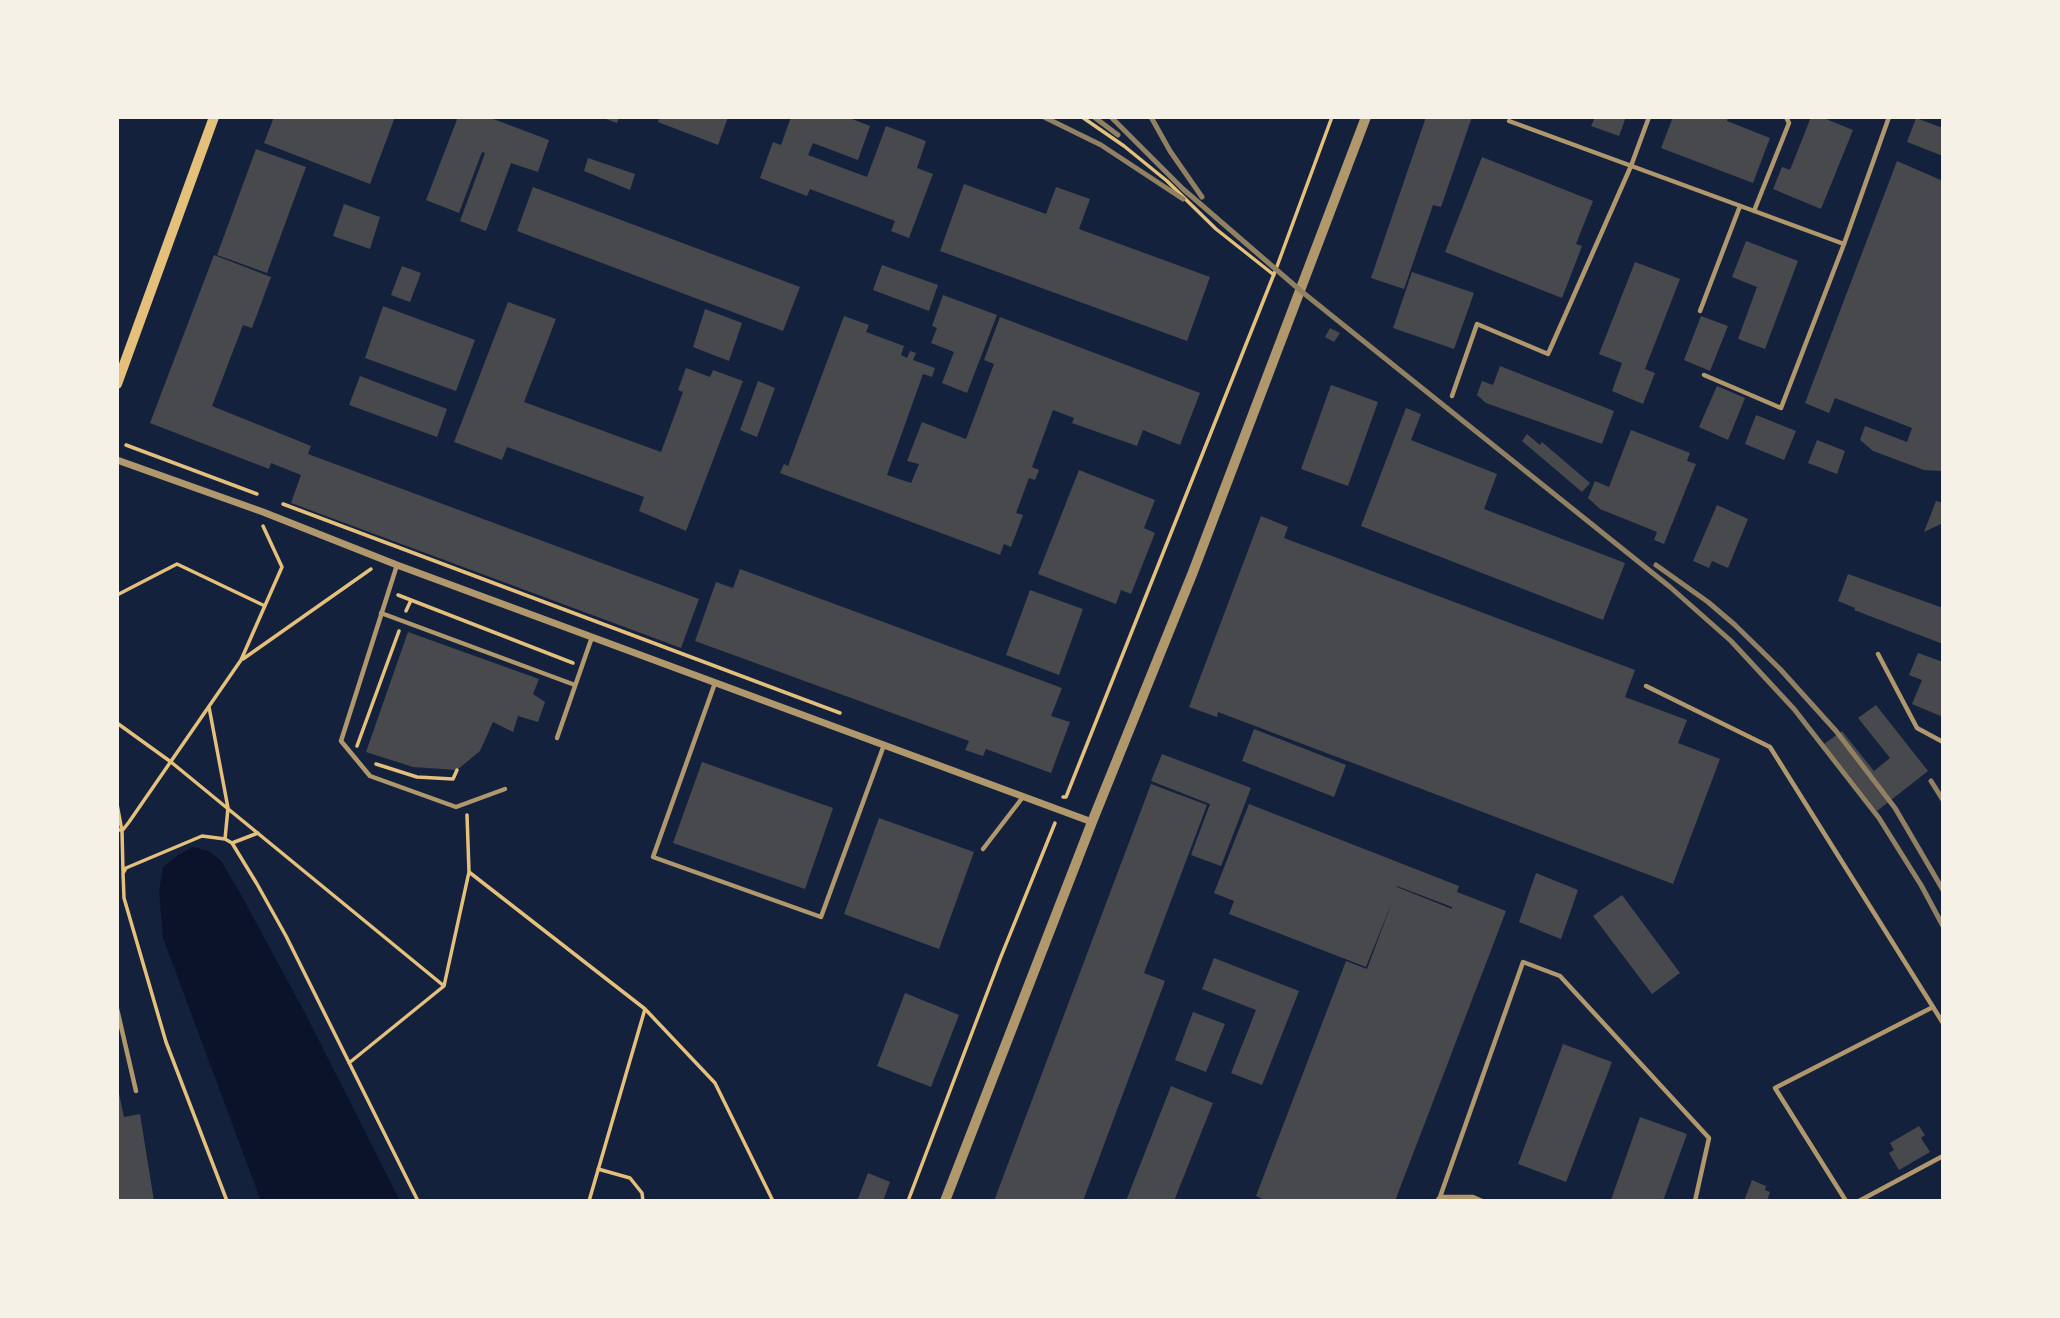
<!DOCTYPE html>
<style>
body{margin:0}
#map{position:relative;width:2060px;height:1318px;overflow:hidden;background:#14213d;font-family:"Fira Sans",sans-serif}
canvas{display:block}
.frame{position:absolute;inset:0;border:119px solid #f6f1e7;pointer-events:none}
</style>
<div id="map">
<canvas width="2060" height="1318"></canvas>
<div class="frame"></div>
</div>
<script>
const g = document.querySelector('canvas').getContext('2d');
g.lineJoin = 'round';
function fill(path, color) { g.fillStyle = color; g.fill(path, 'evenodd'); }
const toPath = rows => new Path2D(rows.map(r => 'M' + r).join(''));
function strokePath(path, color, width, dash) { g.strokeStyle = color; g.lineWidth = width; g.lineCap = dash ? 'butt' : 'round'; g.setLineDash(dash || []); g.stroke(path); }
const water = toPath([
 [193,847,209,851,221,861,239,891,304,1011,400,1201,261,1201,163,938,159,891,163,867,178,855]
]);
const building = toPath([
 [274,117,395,117,370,184,264,143],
 [458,117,488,117,549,140,538,172,511,163,486,231,460,221,485,153,482,152,459,213,426,200],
 [601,117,619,117,617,123],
 [659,117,728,117,718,145,658,122],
 [791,117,847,117,870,126,858,160,813,143,808,155,867,177,886,126,926,141,917,168,933,174,909,238,891,231,895,221,810,189,807,196,760,178,773,142,781,145],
 [1426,117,1472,117,1441,207,1433,205,1404,289,1371,278],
 [1595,117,1626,117,1619,136,1591,126],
 [1673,117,1728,117,1727,121,1770,138,1753,183,1661,148],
 [1811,117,1821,117,1853,130,1821,209,1773,189,1782,167,1790,170],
 [1916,118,1943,128,1943,156,1907,142],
 [256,149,306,167,267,273,217,255],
 [1482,157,1593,201,1576,244,1582,246,1562,298,1445,252],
 [588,158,635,174,630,190,584,171],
 [1897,161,1943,181,1942,471,1924,470,1873,451,1860,440,1865,426,1907,442,1912,428,1835,398,1829,413,1805,403],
 [964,184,1046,214,1056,187,1090,199,1079,229,1210,277,1187,341,940,251],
 [533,187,800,287,783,331,517,231],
 [344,204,380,217,370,249,333,236],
 [1746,241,1798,261,1765,349,1738,339,1757,287,1732,277],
 [214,255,271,277,252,328,243,325,212,406,311,446,308,454,699,599,681,648,291,503,301,475,271,463,269,469,150,423],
 [1635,262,1680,279,1645,369,1655,373,1643,404,1612,391,1622,363,1599,354],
 [882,265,938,285,929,311,873,290],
 [402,266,421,273,410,302,391,295],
 [1412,272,1474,293,1454,349,1393,328],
 [943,295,997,315,967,393,942,383,954,352,931,343,937,328,932,326],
 [508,302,556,319,524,402,661,452,683,392,678,390,686,368,710,377,713,370,743,381,686,531,639,511,644,497,507,447,502,460,454,442],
 [383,306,475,340,456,391,365,358],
 [705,309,742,323,729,361,693,347],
 [844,316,869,325,866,332,904,346,901,355,907,358,910,351,916,353,913,360,935,368,932,377,923,374,887,475,911,483,919,464,907,461,922,422,966,439,994,364,984,360,1000,317,1200,393,1180,445,1143,430,1137,446,1072,423,1074,418,1053,410,1032,467,1039,470,1035,480,1029,478,1016,513,1023,515,1011,547,1004,544,1000,555,780,473,784,464,788,466],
 [1701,316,1728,326,1710,371,1684,360],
 [1330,328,1340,333,1334,342,1325,337],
 [1500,366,1614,411,1602,444,1486,403,1477,395,1482,381,1493,385],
 [360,376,447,409,437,437,349,405],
 [758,381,775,388,757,437,740,430],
 [1331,385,1378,402,1348,486,1301,469],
 [1717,386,1745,398,1728,440,1699,427],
 [1406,408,1421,414,1411,440,1497,474,1484,509,1625,563,1603,620,1361,526],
 [1756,415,1796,431,1784,460,1745,444],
 [1631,430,1690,453,1687,461,1696,464,1664,544,1654,540,1657,532,1600,509,1588,498,1595,481,1609,487],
 [1527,434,1540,445,1542,442,1590,483,1582,492,1522,441],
 [1817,440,1845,451,1837,474,1808,463],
 [1079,470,1155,500,1144,528,1155,533,1131,594,1121,590,1116,604,1038,574],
 [1936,501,1943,503,1943,523,1924,532],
 [1717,505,1748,519,1728,568,1712,561,1709,568,1693,561],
 [1261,516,1288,527,1284,538,1635,670,1625,697,1687,720,1678,743,1720,759,1673,884,1218,712,1217,717,1189,707],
 [740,569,1062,688,1051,716,1070,722,1051,773,986,749,983,756,965,750,969,741,695,641,716,582,733,588],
 [1848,574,1943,608,1943,644,1854,610,1855,608,1838,601],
 [1030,590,1083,609,1059,675,1006,655],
 [408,632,539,679,533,694,545,702,538,722,518,716,513,732,493,722,480,751,457,770,413,767,366,752],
 [1918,653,1943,662,1943,717,1912,704,1922,680,1909,675],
 [1876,705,1928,771,1877,811,1824,744,1842,731,1874,771,1890,758,1858,718],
 [1254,729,1346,765,1334,797,1242,761],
 [1162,754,1251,788,1221,866,1191,855,1210,804,1151,781],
 [702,762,833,808,805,889,673,843],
 [1151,784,1207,805,1144,973,1165,981,1083,1201,994,1201],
 [1249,804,1459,886,1457,892,1506,911,1395,1201,1267,1201,1256,1196,1346,961,1367,969,1394,897,1366,967,1229,914,1234,901,1214,893],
 [1397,886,1452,907,1452,909,1397,887],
 [879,818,974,852,939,949,844,914],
 [1536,873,1578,890,1561,939,1519,922],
 [1622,895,1680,973,1652,994,1593,916],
 [1214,958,1299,991,1262,1085,1231,1073,1256,1010,1202,989],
 [905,993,959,1015,931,1087,877,1066],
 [1193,1012,1225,1024,1206,1072,1175,1060],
 [1563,1044,1612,1062,1566,1182,1518,1164],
 [117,1084,124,1117,140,1114,154,1201,117,1201],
 [1171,1086,1213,1103,1174,1201,1126,1201],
 [1640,1117,1687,1134,1663,1201,1613,1201,1611,1200],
 [1919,1126,1925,1135,1921,1138,1930,1152,1899,1170,1889,1153,1894,1150,1890,1143],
 [868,1173,890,1182,883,1201,857,1201],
 [1752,1180,1766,1186,1765,1190,1770,1192,1767,1201,1744,1201]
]);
const path = toPath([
 [1082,117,1124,146,1167,181,1216,229,1274,275],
 [126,445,257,494],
 [283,504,840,713],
 [117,595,177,564,265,606],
 [398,595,573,663],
 [406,611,411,600],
 [243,659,371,569],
 [209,707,228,808,225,839],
 [117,723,171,762,444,986],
 [357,746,399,631],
 [376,764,417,777,453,779,457,770],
 [1063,797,1066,797,1276,269,1332,117],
 [117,804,122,831,123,871],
 [117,829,122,831,129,822,241,660,282,567,263,526],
 [232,843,258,833],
 [469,872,645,1009,715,1083,773,1201],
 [349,1063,444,986,469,872,467,815],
 [598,1169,630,1178,642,1193,643,1201],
 [227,1201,166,1042,124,898,123,873,126,868,202,836,225,839,232,843,257,884,286,936,418,1201],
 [589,1201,645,1009],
 [908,1201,1000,959,1055,823]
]);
const service = toPath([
 [1509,121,1844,244],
 [1754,211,1789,123,1786,117],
 [1700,311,1740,206],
 [1704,375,1781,408,1844,244,1889,117],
 [1452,396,1477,324,1548,354,1631,166,1649,117],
 [397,565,341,741,370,776,456,807,505,789],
 [381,613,575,685],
 [1878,654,1917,728,1943,742],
 [715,683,653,857,821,917,884,745],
 [1646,686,1770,747,1933,1007],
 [557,738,592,637],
 [983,849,1023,797],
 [117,1009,136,1091],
 [1440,1197,1473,1197,1482,1201],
 [1437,1201,1440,1197,1523,962,1560,976,1709,1138,1695,1201],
 [1846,1201,1775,1088,1933,1007,1943,1023],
 [1859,1201,1943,1156]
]);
const minor = toPath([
 [117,460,263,512,397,565,1092,822]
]);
const tertiary = toPath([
 [945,1201,1092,822,1193,572,1366,117]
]);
const secondary = toPath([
 [117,384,214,117]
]);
const rail = toPath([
 [1044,117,1101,145,1183,199],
 [1094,117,1118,135],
 [1111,117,1183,189,1301,291,1670,587,1731,641,1794,709,1879,818,1921,885,1943,926],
 [1151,117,1170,151,1202,197],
 [1656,565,1708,602,1735,625,1780,669,1836,731,1895,808,1943,890],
 [1931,781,1943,800]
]);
fill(water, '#0b132b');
fill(building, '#48494c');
strokePath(path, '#e5c07b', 3.5);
strokePath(service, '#b1986c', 4.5);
strokePath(minor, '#b1986c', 7);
strokePath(tertiary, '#b1986c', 10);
strokePath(secondary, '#e5c07b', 10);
strokePath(rail, '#918062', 5);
</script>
